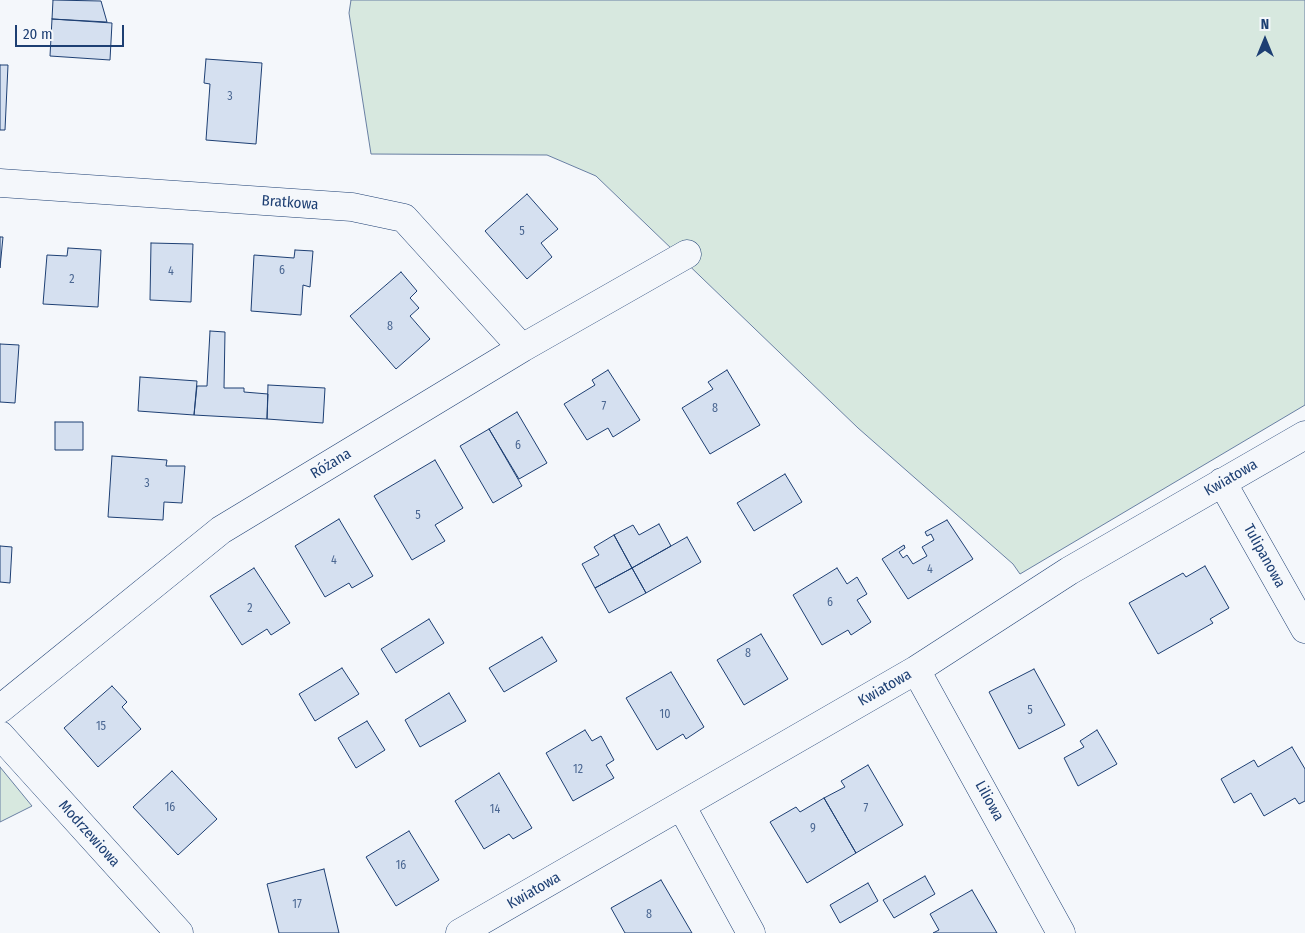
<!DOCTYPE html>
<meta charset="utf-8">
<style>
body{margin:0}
#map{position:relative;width:1305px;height:933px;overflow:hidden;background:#f4f7fb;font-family:"Fira Sans Condensed",sans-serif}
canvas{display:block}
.north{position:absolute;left:1240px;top:15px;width:50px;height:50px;-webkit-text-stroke:4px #f4f7fb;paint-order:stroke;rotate:0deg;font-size:14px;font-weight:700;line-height:20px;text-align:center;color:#1d3f73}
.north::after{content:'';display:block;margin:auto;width:18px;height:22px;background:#1d3f73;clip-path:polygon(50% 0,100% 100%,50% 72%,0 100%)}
.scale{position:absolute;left:15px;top:25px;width:109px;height:22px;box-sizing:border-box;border:2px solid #1d3f73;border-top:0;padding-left:6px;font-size:15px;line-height:18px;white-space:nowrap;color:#1d3f73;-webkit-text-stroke:4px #f4f7fb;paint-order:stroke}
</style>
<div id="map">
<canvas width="1305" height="933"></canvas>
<div class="north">N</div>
<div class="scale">20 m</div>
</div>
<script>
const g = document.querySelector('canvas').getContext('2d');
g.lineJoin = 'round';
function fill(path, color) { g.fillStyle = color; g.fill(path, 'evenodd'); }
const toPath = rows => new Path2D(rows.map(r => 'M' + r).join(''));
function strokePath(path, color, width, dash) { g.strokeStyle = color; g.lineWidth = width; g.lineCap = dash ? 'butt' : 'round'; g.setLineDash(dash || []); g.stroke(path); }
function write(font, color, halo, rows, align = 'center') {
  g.font = font + ' "Fira Sans Condensed",sans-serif'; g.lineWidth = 4; g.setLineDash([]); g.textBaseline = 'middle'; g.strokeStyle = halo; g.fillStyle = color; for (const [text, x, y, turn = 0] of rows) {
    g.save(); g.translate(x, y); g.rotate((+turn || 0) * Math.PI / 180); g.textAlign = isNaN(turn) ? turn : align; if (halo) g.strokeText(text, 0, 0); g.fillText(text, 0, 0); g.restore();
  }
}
const green = toPath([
 [351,0,1305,0,1305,405,1020,574,1013,564,858,428,596,176,547,155,371,154,349,13,351,0],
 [0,767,32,806,0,822,0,767]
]);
const building = toPath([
 [53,0,101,1,107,22,52,19,53,0],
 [52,19,112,23,110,60,50,56,52,19],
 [206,59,262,63,256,144,206,140,210,84,204,83,206,59],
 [0,65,8,65,5,130,0,130,0,65],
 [527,194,558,229,541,243,552,257,527,279,485,231,527,194],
 [0,237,3,237,0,268,0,237],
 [151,243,193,244,191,302,150,300,151,243],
 [68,248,101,250,98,307,43,304,47,255,67,256,68,248],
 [295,250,313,251,310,287,303,285,301,315,251,311,254,255,294,258,295,250],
 [401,272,417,291,410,298,419,308,410,316,430,339,396,369,350,316,401,272],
 [210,331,225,332,224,388,244,388,244,392,268,394,267,419,194,415,197,386,207,386,210,331],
 [0,344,19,345,15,403,0,402,0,344],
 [608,370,640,420,613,437,608,428,587,440,564,404,595,385,592,380,608,370],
 [727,370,760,425,710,454,682,408,713,389,708,382,727,370],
 [140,377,197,381,194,415,138,411,140,377],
 [268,385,325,388,323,423,267,419,268,385],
 [517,412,547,463,519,479,489,429,517,412],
 [55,422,83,422,83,450,55,450,55,422],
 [489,429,522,486,493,503,460,446,489,429],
 [112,456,167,460,166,466,185,466,182,503,164,502,163,520,108,517,112,456],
 [435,460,463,508,435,525,445,541,412,560,374,496,435,460],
 [785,474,802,502,754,531,737,503,785,474],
 [339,519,373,576,352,588,349,583,325,597,295,546,339,519],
 [947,520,973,559,908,599,882,559,904,545,905,548,899,552,903,558,907,555,913,564,927,556,922,547,934,540,931,534,927,536,925,532,947,520],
 [659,524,671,546,632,568,614,535,633,525,639,535,659,524],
 [614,535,632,568,595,588,582,564,599,555,594,547,614,535],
 [687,537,701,562,646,593,632,568,687,537],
 [0,546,12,547,10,583,0,582,0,546],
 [1205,566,1229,608,1210,619,1213,623,1158,654,1129,603,1183,573,1186,577,1205,566],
 [254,568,290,623,271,635,267,629,242,645,210,596,254,568],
 [632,568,646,593,609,613,595,588,632,568],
 [837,568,847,584,857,577,867,594,857,600,871,622,851,635,848,630,822,645,793,595,837,568],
 [429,619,444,643,396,673,381,649,429,619],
 [761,634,788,679,744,705,717,660,761,634],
 [542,637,557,661,504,692,489,668,542,637],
 [342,668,359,694,315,721,299,694,342,668],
 [1034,669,1065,725,1019,749,989,692,1034,669],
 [671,672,704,727,686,739,683,734,657,750,626,698,671,672],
 [112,686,127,702,122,707,141,729,98,767,64,728,112,686],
 [449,693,466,721,420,747,405,720,449,693],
 [367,721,385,750,356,768,338,738,367,721],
 [585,730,592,741,601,736,614,760,606,765,614,778,573,801,546,753,585,730],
 [1097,730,1117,764,1078,786,1064,758,1084,747,1080,741,1097,730],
 [1292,747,1305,769,1305,801,1299,804,1295,798,1264,816,1251,793,1234,803,1221,779,1254,760,1258,767,1292,747],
 [868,765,903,825,856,853,824,798,845,787,841,781,868,765],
 [172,771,217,819,178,855,133,807,172,771],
 [499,773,532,828,513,839,509,834,484,849,455,801,499,773],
 [824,798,856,853,807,883,770,822,796,807,800,812,824,798],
 [409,831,439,880,396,906,366,857,409,831],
 [324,869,339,933,279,933,267,884,324,869],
 [925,876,935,894,894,918,883,900,925,876],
 [661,880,692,933,625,933,611,908,661,880],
 [868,883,878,901,840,923,830,905,868,883],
 [972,890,997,933,933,933,939,930,930,914,972,890]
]);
const minor = toPath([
 [0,183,352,207,404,218,522,348],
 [1222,482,1305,629],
 [916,670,1061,933],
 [0,709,221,530,522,348,687,254],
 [0,735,179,933],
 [682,807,751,933],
 [460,933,916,670,1069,571,1305,435]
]);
const numberNames = [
 ["3",230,97],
 ["5",522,232],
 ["6",282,271],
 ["4",171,272],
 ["2",72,280],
 ["8",390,327],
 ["7",604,407],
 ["8",715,409],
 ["6",518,446],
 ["3",147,484],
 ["5",418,516],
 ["4",334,561],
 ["4",930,570],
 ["6",830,603],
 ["2",250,609],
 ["8",748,654],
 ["5",1030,711],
 ["10",665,715],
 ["15",101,727],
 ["12",578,770],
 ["16",170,808],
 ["7",866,809],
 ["14",495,810],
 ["9",813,829],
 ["16",401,866],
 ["17",297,905],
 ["8",649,915]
];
const streetNames = [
 ["Bratkowa",290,203,4],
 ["Różana",331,464,-31],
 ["Kwiatowa",1231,478,-30],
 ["Tulipanowa",1264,556,61],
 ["Kwiatowa",885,688,-30],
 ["Liliowa",989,801,61],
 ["Modrzewiowa",89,834,48],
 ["Kwiatowa",534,891,-30]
];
fill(green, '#d7e8df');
strokePath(green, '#687fa3', 1);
fill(building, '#d5e0f0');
strokePath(building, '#1d3f73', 1);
strokePath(minor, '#1d3f73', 29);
strokePath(minor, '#f4f7fb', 28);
write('12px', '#4b6792', null, numberNames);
write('15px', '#1d3f73', '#f4f7fb', streetNames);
</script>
